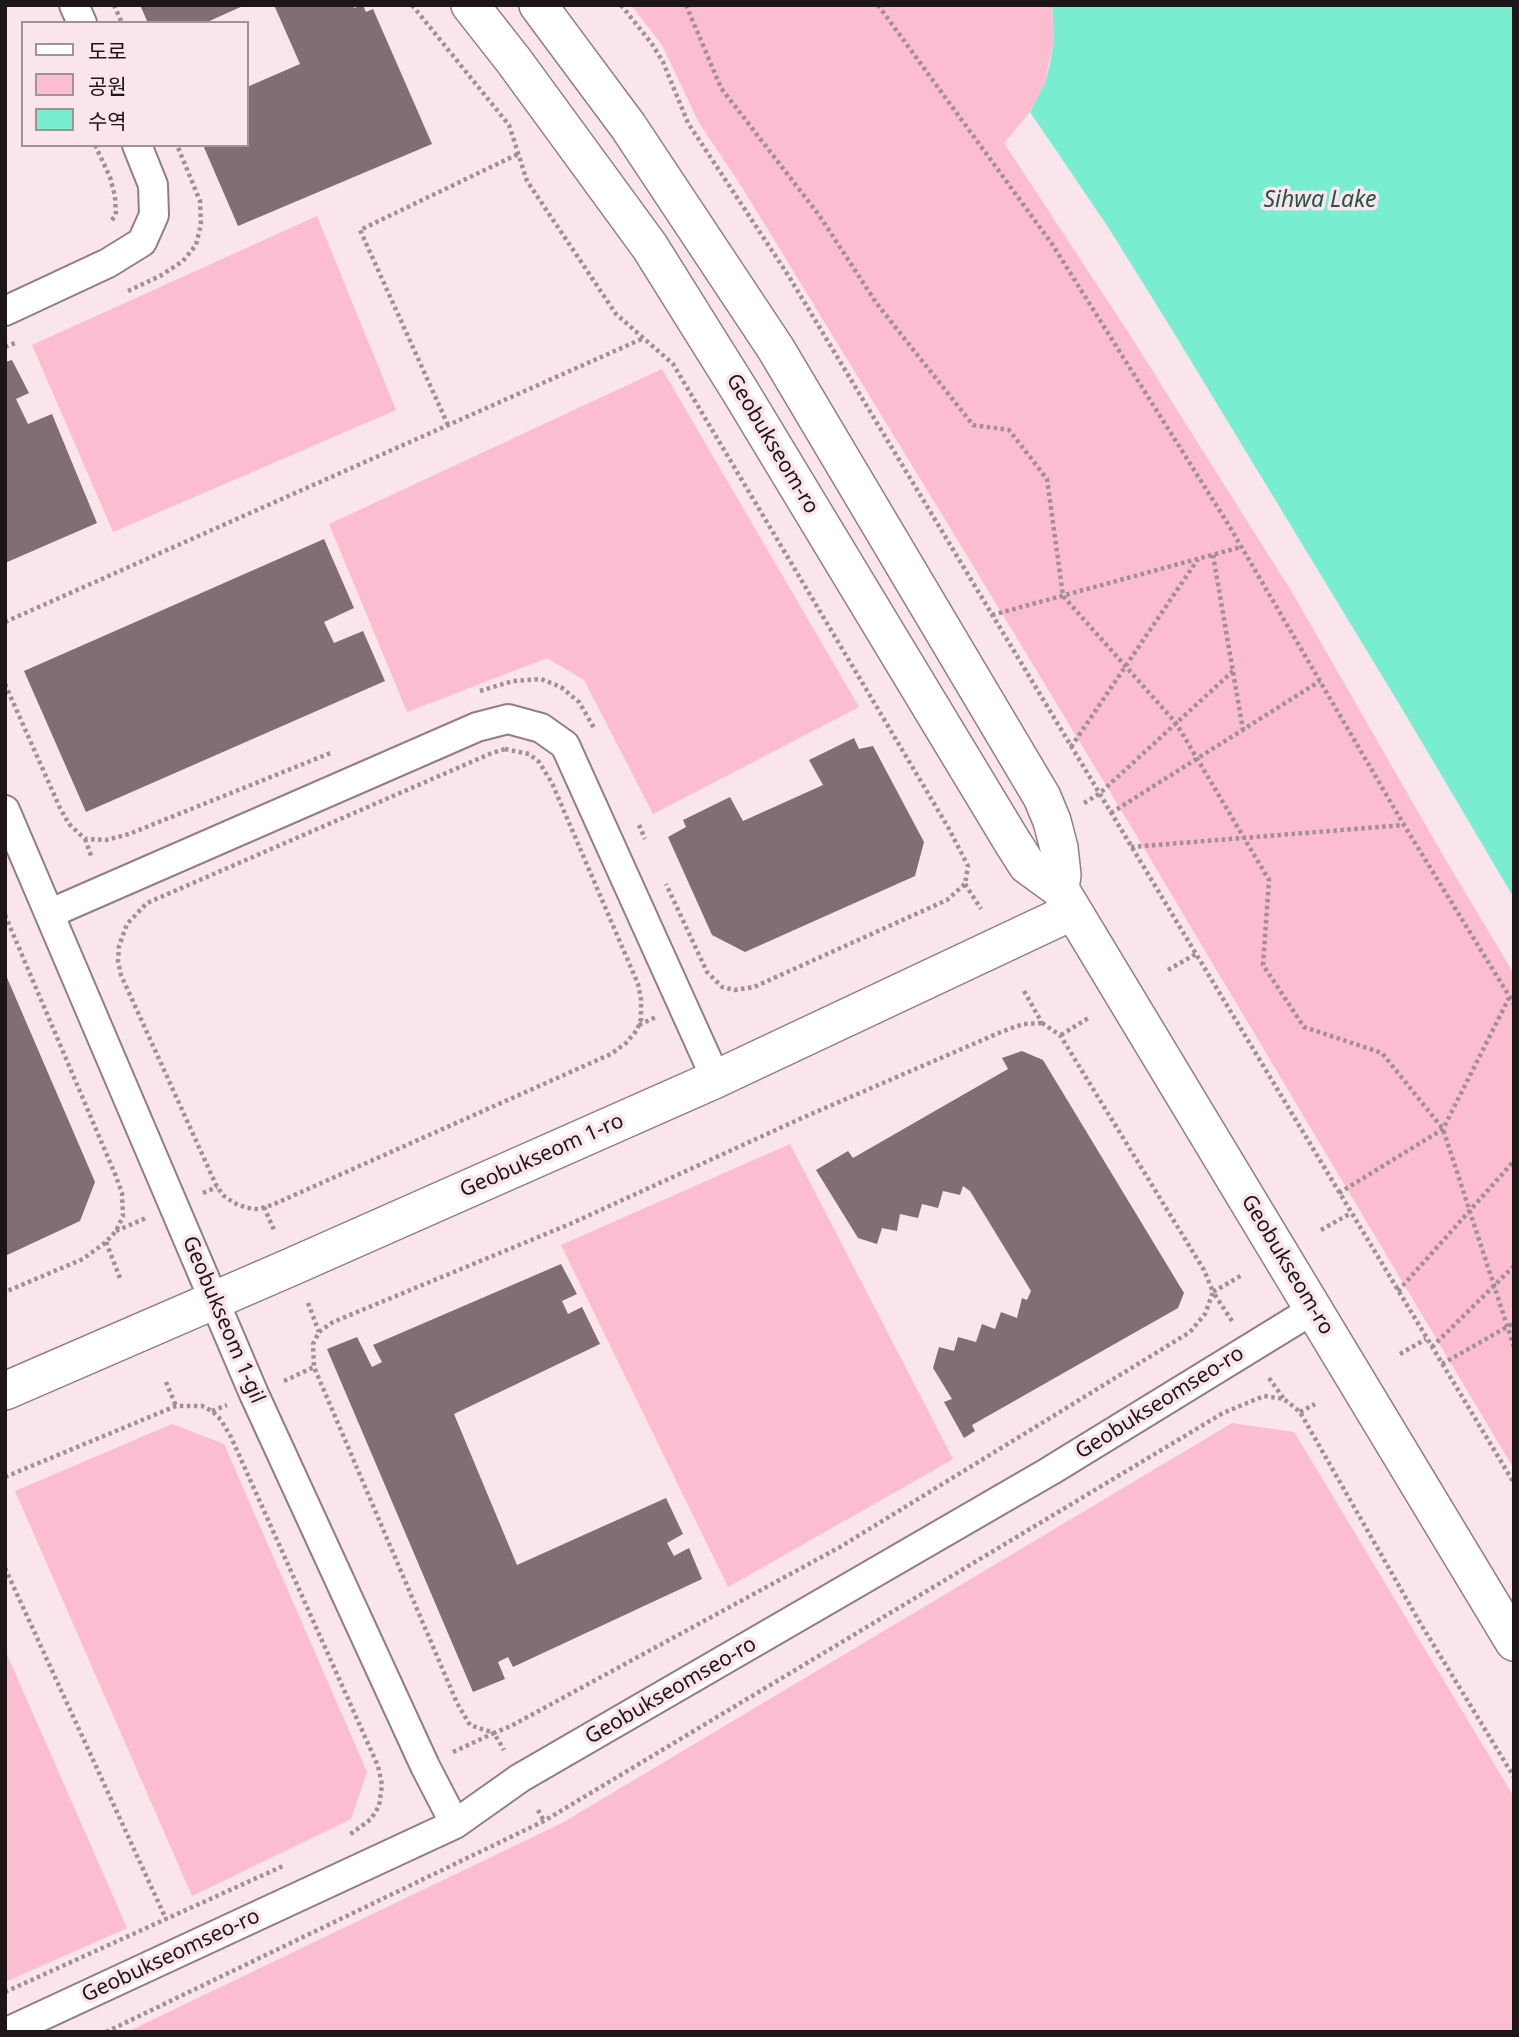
<!DOCTYPE html>
<meta charset="utf-8">
<style>
body{margin:0}
#map{position:relative;width:1519px;height:2037px;overflow:hidden;background:#fbe5ec;font-family:"Noto Sans","Noto Sans KR",sans-serif}
canvas{display:block}
.frame{position:absolute;inset:0;border:7px solid #1d1518;pointer-events:none}
.legend{position:absolute;left:21px;top:21px;width:228px;height:126px;box-sizing:border-box;background:#fbe5ec;border:2px solid #a29297;margin:0;padding:9px 12px;list-style:none;font-size:21px;color:#1d1518}
.legend li{display:flex;align-items:center;gap:14px;height:35px}
.legend b{width:35px;border:2px solid #a29297}
</style>
<div id="map">
<canvas width="1519" height="2037"></canvas>
<div class="frame"></div>
<ul class="legend">
<li><b style="height:9px;background:#fff"></b>도로</li>
<li><b style="height:19px;background:#fcbdd1"></b>공원</li>
<li><b style="height:19px;background:#78edcf"></b>수역</li>
</ul>
</div>
<script>
const g = document.querySelector('canvas').getContext('2d');
g.lineJoin = 'round';
function fill(path, color) { g.fillStyle = color; g.fill(path, 'evenodd'); }
const toPath = rows => new Path2D(rows.map(r => 'M' + r).join(''));
function strokePath(path, color, width, dash) { g.strokeStyle = color; g.lineWidth = width; g.lineCap = dash ? 'butt' : 'round'; g.setLineDash(dash || []); g.stroke(path); }
function write(font, color, halo, rows, align = 'center') {
  g.font = font + ' "Noto Sans",sans-serif'; g.lineWidth = 7; g.setLineDash([]); g.textBaseline = 'middle'; g.strokeStyle = halo; g.fillStyle = color; for (const [text, x, y, turn = 0] of rows) {
    g.save(); g.translate(x, y); g.rotate((+turn || 0) * Math.PI / 180); g.textAlign = isNaN(turn) ? turn : align; if (halo) g.strokeText(text, 0, 0); g.fillText(text, 0, 0); g.restore();
  }
}
const green = toPath([
 [631,5,1052,5,1054,38,1045,83,1030,112,1004,143,1128,332,1293,594,1441,852,1514,974,1514,1469,1133,830,946,521,743,189,699,123,662,45],
 [317,216,396,410,113,532,32,345],
 [662,369,859,707,653,814,584,680,547,658,407,712,329,524],
 [790,1144,953,1459,728,1587,561,1245],
 [1232,1423,1294,1432,1514,1797,1514,2032,127,2032,562,1823],
 [172,1424,224,1444,367,1772,351,1819,192,1896,15,1491],
 [5,1650,127,1928,5,1982]
]);
const water = toPath([
 [1052,5,1514,5,1514,898,1407,717,1171,328,1108,227,1030,112,1045,83,1050,64,1054,38]
]);
const building = toPath([
 [140,5,245,5,205,23,148,23],
 [274,5,353,5,354,8,363,5,366,12,373,9,432,144,238,226,203,145,247,145,247,87,300,64],
 [12,360,29,393,16,399,28,424,52,414,97,523,5,563,5,362],
 [324,539,354,608,324,622,334,643,363,631,385,681,86,812,24,671],
 [854,738,859,749,873,746,924,842,915,876,745,952,712,935,668,837,686,827,683,820,730,797,743,821,823,785,809,760],
 [5,973,95,1182,80,1221,5,1256],
 [1022,1051,1043,1060,1184,1293,1178,1308,972,1425,975,1431,964,1438,944,1402,952,1399,933,1368,939,1347,954,1351,958,1337,976,1342,982,1324,995,1329,1001,1312,1017,1318,1022,1298,1027,1300,1031,1291,970,1191,963,1186,960,1195,943,1191,938,1208,922,1204,918,1218,900,1214,897,1231,882,1228,877,1244,858,1238,816,1170,848,1151,853,1158,1008,1069,1002,1058],
 [561,1264,577,1294,562,1301,568,1314,582,1307,600,1344,454,1414,517,1565,666,1498,683,1534,667,1543,674,1556,689,1548,702,1579,513,1667,508,1657,498,1662,505,1679,473,1692,327,1349,357,1337,372,1367,382,1362,373,1345]
]);
const path = toPath([
 [114,5,122,23],
 [412,5,509,125,527,181,616,314,673,364,948,827,968,866,965,884,947,900,754,987,735,990,722,987,707,972,666,884],
 [621,5,652,44,663,62,688,123,788,275,1514,1483],
 [686,5,721,88,819,215,877,304,973,425,1009,430,1047,479,1063,596,1176,723,1269,880,1263,965,1304,1027,1382,1053,1443,1129,1514,1347],
 [878,5,1052,244,1228,524,1404,825,1514,1004],
 [95,145,110,177,115,196,116,215,110,222],
 [128,291,160,276,183,261,196,245,201,224,200,201,177,145],
 [5,347,15,343],
 [448,425,360,230,518,154],
 [1213,555,1243,730],
 [992,615,1241,547],
 [5,622,644,338],
 [5,684,60,808,69,824,85,839,106,840,129,834,333,752],
 [480,691,513,681,541,679,561,687,579,702,594,728],
 [1071,747,1198,559],
 [505,749,529,754,539,762,552,783,638,984,641,999,641,1019,637,1030,626,1043,611,1054,272,1205,258,1209,247,1208,234,1203,224,1196,217,1187,121,975,118,961,119,946,127,924,147,903,492,753,505,749],
 [1084,803,1099,794,1233,671],
 [1111,813,1320,681],
 [639,825,645,839],
 [85,839,92,858],
 [1131,847,1404,825],
 [965,884,981,909],
 [5,915,115,1174,122,1193,123,1216,116,1231,106,1242,83,1259,5,1292],
 [1168,970,1196,954],
 [1024,991,1042,1023],
 [1042,1023,1060,1035,1204,1270,1213,1292,1205,1314,1190,1332,840,1547,511,1726,494,1733,470,1725,457,1703,314,1367,313,1344,319,1332,333,1322,570,1224,802,1118,1001,1032,1023,1024,1042,1023],
 [639,1025,656,1017],
 [1061,1035,1090,1017],
 [203,1193,217,1187],
 [1339,1193,1443,1129,1509,998],
 [264,1207,274,1230],
 [1321,1230,1351,1213],
 [116,1231,146,1218],
 [106,1242,120,1278],
 [1398,1291,1514,1161],
 [308,1303,319,1332],
 [1232,1321,1213,1292,1242,1275],
 [1432,1347,1514,1266],
 [1400,1354,1426,1339],
 [1442,1364,1514,1323],
 [1269,1378,1284,1399],
 [284,1381,314,1367],
 [166,1382,176,1406],
 [212,1411,227,1405],
 [1300,1412,1315,1404],
 [5,1477,176,1406,202,1406,212,1411,221,1420,231,1437,378,1766,382,1785,379,1806,371,1819,348,1836],
 [5,1568,166,1919],
 [453,1752,494,1733,504,1750],
 [538,1810,544,1821],
 [5,1992,283,1866],
 [106,2032,544,1821,1223,1413,1264,1396,1284,1399,1300,1412,1419,1621,1514,1777]
]);
const minor = toPath([
 [74,5,82,23],
 [5,311,108,263,142,242,154,215,153,185,137,145],
 [5,810,254,1394,425,1766,455,1824],
 [51,913,477,727,508,719,541,728,565,745,716,1079],
 [7,2032,455,1824,520,1778,1050,1471,1314,1309]
]);
const tertiary = toPath([
 [470,5,514,61,650,247,740,391,1013,843,1027,865,1060,889,1514,1642],
 [538,5,628,126,776,349,1042,797,1052,821,1059,848,1062,875,1060,889],
 [5,1391,291,1267,716,1079,1073,911]
]);
const streetNames = [
 ["Geobukseom-ro",772,444,59],
 ["Geobukseom 1-ro",542,1156,-24],
 ["Geobukseom-ro",1287,1265,59],
 ["Geobukseom 1-gil",223,1320,67],
 ["Geobukseomseo-ro",1160,1403,-32],
 ["Geobukseomseo-ro",671,1691,-30],
 ["Geobukseomseo-ro",171,1956,-25]
];
const waterNames = [
 ["Sihwa Lake",1320,200]
];
fill(green, '#fcbdd1');
fill(water, '#78edcf');
fill(building, '#816d73');
strokePath(minor, '#917d83', 32);
strokePath(tertiary, '#917d83', 40);
strokePath(path, '#a09095', 4.5, [3.5, 3.5]);
strokePath(minor, '#fff', 28);
strokePath(tertiary, '#fff', 37);
write('21px', '#1d1518', '#fbe5ec', streetNames);
write('italic 23px', '#24564a', '#fbe5ec', waterNames);
</script>
